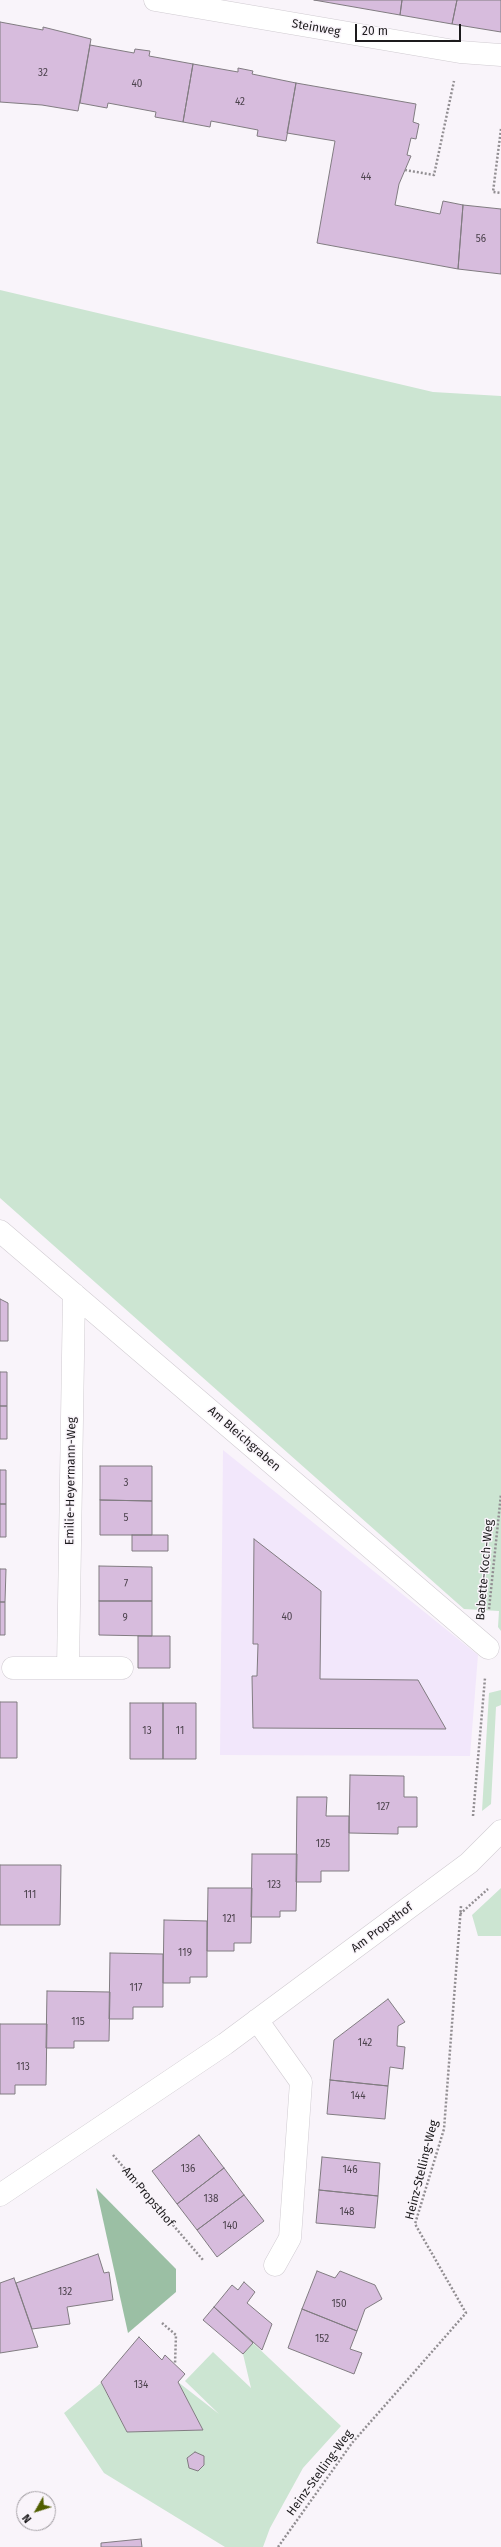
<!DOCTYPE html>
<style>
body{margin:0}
#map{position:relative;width:501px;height:2547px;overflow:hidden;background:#f9f4fa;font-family:"Fira Sans",sans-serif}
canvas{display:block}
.north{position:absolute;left:16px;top:2491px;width:40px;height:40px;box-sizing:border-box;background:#f9f4fa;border:1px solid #a19da2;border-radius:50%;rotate:231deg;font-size:11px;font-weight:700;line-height:16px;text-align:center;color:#1d1b1d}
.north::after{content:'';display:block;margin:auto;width:14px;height:18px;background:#505e00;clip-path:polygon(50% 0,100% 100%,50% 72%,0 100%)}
.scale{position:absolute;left:355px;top:24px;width:106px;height:18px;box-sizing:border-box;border:2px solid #1d1b1d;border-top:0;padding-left:5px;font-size:12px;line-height:14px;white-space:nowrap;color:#1d1b1d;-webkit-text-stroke:3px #f9f4fa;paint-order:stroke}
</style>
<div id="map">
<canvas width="501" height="2547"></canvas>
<div class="north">N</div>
<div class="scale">20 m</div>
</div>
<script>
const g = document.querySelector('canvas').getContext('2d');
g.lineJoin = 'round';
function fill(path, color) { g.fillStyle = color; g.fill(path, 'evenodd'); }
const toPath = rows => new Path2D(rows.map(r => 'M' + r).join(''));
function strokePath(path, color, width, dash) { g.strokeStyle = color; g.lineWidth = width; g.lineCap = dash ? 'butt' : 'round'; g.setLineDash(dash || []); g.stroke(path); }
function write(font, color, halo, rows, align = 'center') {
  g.font = font + ' "Fira Sans",sans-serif'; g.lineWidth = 3; g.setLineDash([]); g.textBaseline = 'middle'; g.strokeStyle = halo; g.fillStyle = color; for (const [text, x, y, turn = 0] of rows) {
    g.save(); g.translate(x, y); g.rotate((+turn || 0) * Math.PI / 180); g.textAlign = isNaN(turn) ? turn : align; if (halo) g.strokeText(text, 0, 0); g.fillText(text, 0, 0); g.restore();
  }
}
const education = toPath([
 [223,1450,478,1655,470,1756,220,1755]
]);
const green = toPath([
 [0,290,433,392,501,396,501,1631,498,1627,499,1611,464,1609,0,1198],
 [501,1690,501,1705,496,1707,491,1804,482,1811,489,1693],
 [501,1888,501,1936,478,1936,472,1915],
 [253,2343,341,2426,303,2468,270,2528,263,2547,225,2547,104,2473,64,2413,101,2383,127,2432,203,2430,178,2382,219,2414,185,2381,213,2352,251,2388,243,2354]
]);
const forest = toPath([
 [96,2188,176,2269,176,2292,128,2333]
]);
const building = toPath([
 [314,0,402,0,400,15,314,0],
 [402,0,457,0,452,24,400,15,402,0],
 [457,0,501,0,501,32,452,24,457,0],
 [0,22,43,30,43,27,91,39,78,111,42,105,0,102,0,22],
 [90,45,134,53,135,49,150,51,149,56,193,64,183,122,155,117,156,112,108,103,107,108,80,103,90,45],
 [193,64,238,72,238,68,253,71,252,74,296,83,286,141,257,136,258,130,211,121,210,127,183,122,193,64],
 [296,83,416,104,413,122,419,124,416,139,411,138,407,155,411,156,399,184,395,205,440,214,443,201,463,205,458,269,317,243,335,141,287,133,296,83],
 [463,205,501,209,501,274,458,269,463,205],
 [0,1299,8,1303,8,1341,0,1341,0,1299],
 [0,1372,7,1372,7,1406,0,1406,0,1372],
 [0,1406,7,1406,7,1439,0,1439,0,1406],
 [100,1466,152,1466,152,1501,100,1500,100,1466],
 [0,1470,6,1470,6,1504,0,1504,0,1470],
 [100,1500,152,1501,152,1535,100,1535,100,1500],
 [0,1504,6,1504,6,1537,0,1537,0,1504],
 [132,1535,168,1535,168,1551,132,1551,132,1535],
 [254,1539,321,1591,320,1679,418,1680,446,1729,253,1728,252,1676,257,1676,258,1644,253,1644,254,1539],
 [99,1566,152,1567,152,1601,99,1601,99,1566],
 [0,1569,6,1569,5,1602,0,1602,0,1569],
 [99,1601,152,1601,152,1636,99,1635,99,1601],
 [0,1602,5,1602,5,1635,0,1635,0,1602],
 [138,1636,170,1636,170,1668,138,1668,138,1636],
 [0,1702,17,1702,17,1758,0,1758,0,1702],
 [130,1703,163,1703,163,1759,130,1759,130,1703],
 [163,1703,196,1703,196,1759,163,1759,163,1703],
 [350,1775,404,1776,404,1797,417,1797,417,1827,398,1827,398,1834,349,1833,350,1775],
 [297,1797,327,1797,326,1816,349,1816,349,1871,321,1871,321,1882,296,1882,297,1797],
 [252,1854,297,1854,296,1911,280,1911,280,1917,251,1917,252,1854],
 [0,1865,61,1865,60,1925,0,1925,0,1865],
 [208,1888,252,1888,251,1943,234,1943,234,1951,207,1951,208,1888],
 [164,1920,207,1921,207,1977,190,1977,190,1983,163,1983,164,1920],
 [110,1953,163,1954,163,2007,133,2007,133,2019,109,2019,110,1953],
 [47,1991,110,1992,109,2041,74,2041,74,2048,46,2048,47,1991],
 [388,1999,405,2022,398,2026,397,2046,405,2047,403,2069,390,2067,388,2086,330,2080,334,2040,388,1999],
 [0,2024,47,2024,46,2085,15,2085,15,2094,0,2094,0,2024],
 [330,2080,388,2086,385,2119,327,2114,330,2080],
 [199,2135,224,2168,177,2204,152,2171,199,2135],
 [322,2157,380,2163,378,2196,319,2190,322,2157],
 [224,2168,244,2195,197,2230,177,2204,224,2168],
 [319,2190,378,2196,375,2228,316,2223,319,2190],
 [244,2195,264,2221,217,2257,197,2230,244,2195],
 [98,2254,104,2273,109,2272,113,2300,67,2307,70,2324,32,2329,16,2283,98,2254],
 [317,2271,335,2278,340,2271,375,2285,382,2299,365,2309,357,2331,302,2309,317,2271],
 [14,2278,38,2347,0,2353,0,2283,14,2278],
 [244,2282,255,2292,247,2303,272,2324,262,2350,214,2307,232,2285,238,2290,244,2282],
 [214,2307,253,2343,243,2354,203,2320,214,2307],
 [302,2309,357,2331,350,2349,362,2353,354,2374,288,2348,302,2309],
 [139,2337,162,2360,165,2355,185,2374,178,2382,203,2430,127,2432,101,2382,139,2337],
 [195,2452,204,2456,204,2465,198,2471,189,2468,187,2458,195,2452],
 [141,2539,142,2547,101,2547,101,2543,141,2539]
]);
const path = toPath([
 [501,129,493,192,501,193],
 [405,170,434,175,454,81],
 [489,1609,501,1494],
 [473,1816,485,1678],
 [460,1914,488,1889],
 [113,2155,203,2260],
 [162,2323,176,2335,175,2364],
 [278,2547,352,2443,466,2313,415,2224,444,2129,461,1906]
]);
const minor = toPath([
 [155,0,460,52,501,55],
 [0,1231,488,1648],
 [13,1668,122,1668],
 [68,1668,74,1294],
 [257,2020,301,2082,290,2238,275,2265],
 [0,2195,225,2044,469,1863,501,1831]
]);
const numberNames = [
 ["32",43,73],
 ["40",137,84],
 ["42",240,102],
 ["44",366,177],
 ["56",481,239],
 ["3",126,1483],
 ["5",126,1518],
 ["7",126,1584],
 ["40",287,1617],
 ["9",125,1618],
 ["13",147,1731],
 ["11",180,1731],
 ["127",383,1807],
 ["125",323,1844],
 ["123",274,1885],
 ["111",30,1895],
 ["121",229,1919],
 ["119",185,1953],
 ["117",136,1988],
 ["115",78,2022],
 ["142",365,2043],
 ["113",23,2067],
 ["144",358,2096],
 ["136",188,2169],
 ["146",350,2170],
 ["138",211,2199],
 ["148",347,2212],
 ["140",230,2226],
 ["132",65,2292],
 ["150",339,2304],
 ["152",322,2339],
 ["134",141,2385]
];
const streetNames = [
 ["Steinweg",316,28,10],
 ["Am Bleichgraben",244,1439,41],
 ["Emilie-Heyermann-Weg",71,1481,-89],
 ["Babette-Koch-Weg",485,1570,-85],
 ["Am Propsthof",382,1928,-37],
 ["Heinz-Stelling-Weg",422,2170,-76],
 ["Am Propsthof",148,2197,50],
 ["Heinz-Stelling-Weg",320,2473,-54]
];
fill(education, '#f2e7fb');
fill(green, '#cce5d2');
fill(forest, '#9bbfa4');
fill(building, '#d7bcdd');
strokePath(building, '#817c81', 1);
strokePath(minor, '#d0cbd1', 23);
strokePath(path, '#928e92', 2.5, [2, 2]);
strokePath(minor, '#fff', 22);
write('10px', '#4c434d', null, numberNames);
write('12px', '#1d1b1d', '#f9f4fa', streetNames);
</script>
